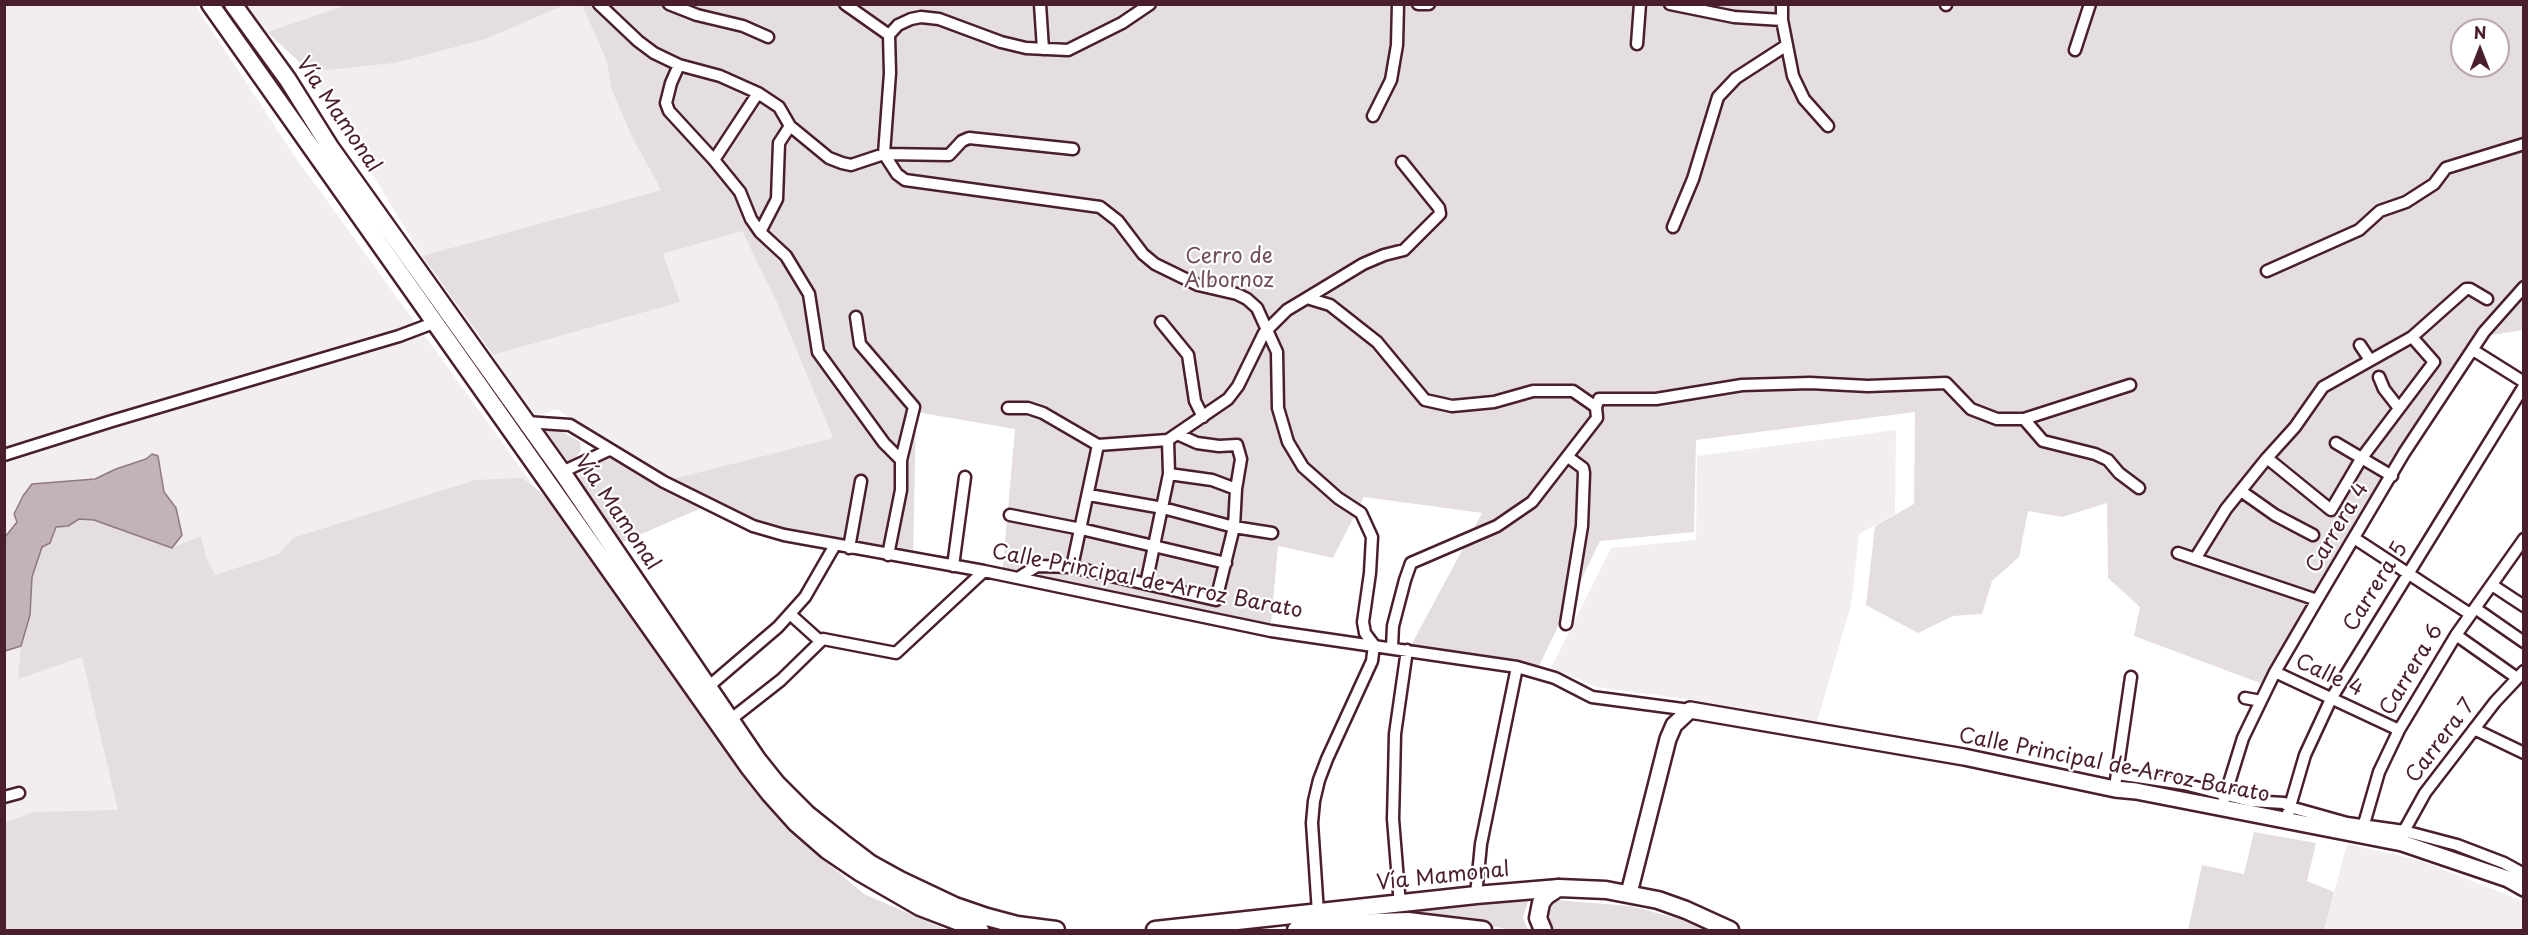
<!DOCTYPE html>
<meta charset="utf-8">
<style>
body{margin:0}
#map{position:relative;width:2528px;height:935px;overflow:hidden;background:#fff;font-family:"Playpen Sans",sans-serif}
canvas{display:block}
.frame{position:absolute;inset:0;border:6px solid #4a1f2b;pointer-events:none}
.north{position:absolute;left:2450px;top:18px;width:60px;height:60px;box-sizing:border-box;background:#fff;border:2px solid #b7a5aa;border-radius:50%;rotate:0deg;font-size:16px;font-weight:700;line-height:24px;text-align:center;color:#4a1f2b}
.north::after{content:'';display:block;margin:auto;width:21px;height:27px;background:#4a1f2b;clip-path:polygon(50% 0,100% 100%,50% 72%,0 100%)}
</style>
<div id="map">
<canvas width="2528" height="935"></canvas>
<div class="frame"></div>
<div class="north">N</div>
</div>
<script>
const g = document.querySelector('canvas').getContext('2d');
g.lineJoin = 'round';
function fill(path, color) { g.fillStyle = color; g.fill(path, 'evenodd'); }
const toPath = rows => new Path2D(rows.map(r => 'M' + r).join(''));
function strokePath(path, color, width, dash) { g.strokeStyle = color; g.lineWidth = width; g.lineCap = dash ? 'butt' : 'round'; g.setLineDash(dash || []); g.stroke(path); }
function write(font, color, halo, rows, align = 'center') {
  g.font = font + ' "Playpen Sans",sans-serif'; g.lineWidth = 4.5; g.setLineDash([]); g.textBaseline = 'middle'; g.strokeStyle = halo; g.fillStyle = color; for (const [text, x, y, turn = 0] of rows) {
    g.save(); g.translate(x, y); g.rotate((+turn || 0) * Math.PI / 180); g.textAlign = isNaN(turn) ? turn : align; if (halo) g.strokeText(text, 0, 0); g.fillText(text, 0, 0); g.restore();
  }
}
const built = toPath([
 [5,5,195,5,296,158,738,768,868,901,5,930],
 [243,5,346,5,267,32],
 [565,5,582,5,607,62,611,90,632,137,661,190,422,256,310,72,395,63,486,39],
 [742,231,777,303,833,438,665,481,609,450,558,409,532,417,493,355,679,302,663,254],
 [1896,430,1895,514,1859,534,1851,605,1817,722,1693,700,1597,687,1551,668,1611,548,1696,540,1697,456],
 [2347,844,2416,859,2523,901,2523,922,2520,930,2324,930]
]);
const green = toPath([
 [346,5,346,4,565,5,486,39,395,63,310,72,267,32],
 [582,5,2523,5,2523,330,2480,337,2268,686,2134,636,2140,607,2108,578,2107,503,2062,517,2028,511,2019,557,1992,581,1982,614,1953,616,1918,633,1866,605,1875,526,1914,504,1915,412,1696,440,1694,532,1600,541,1535,674,1408,651,1482,513,1364,497,1333,558,1278,546,1270,636,1002,577,1015,429,916,412,913,561,784,537,665,481,833,438,777,303,742,231,663,254,680,302,493,355,422,256,661,190,632,137,611,89,607,62],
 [2462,30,2498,30,2498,66,2462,66],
 [535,426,561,431,580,442,581,451,575,458,563,466],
 [609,456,706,506,621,543,579,483,580,473],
 [523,478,552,502,742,768,795,836,864,894,947,930,5,930,5,823,33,812,118,810,82,657,18,679,21,646,30,615,32,577,42,547,50,543,56,527,68,526,79,519,94,520,172,548,201,536,206,557,215,575,279,554,293,538,475,480],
 [2254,832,2316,843,2307,881,2334,892,2324,930,2188,930,2202,865,2244,874],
 [1529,898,1523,918,1528,930,1512,930,1399,910],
 [1556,900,1630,906,1687,921,1705,930,1556,930,1544,920,1547,904]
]);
const water = toPath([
 [152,454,158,456,164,492,176,508,182,535,172,548,94,520,79,519,68,526,56,527,50,543,42,547,32,577,30,615,21,646,5,651,5,537,17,522,14,514,23,496,32,484,95,479,116,469,146,459,152,454]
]);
const street = toPath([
 [599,4,638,41,654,53,679,65,720,76,758,93,779,107,790,126,829,158,842,163,851,165,884,154,949,155,962,141,969,138,1073,149],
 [669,4,697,15,743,26,768,37],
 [845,4,889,35],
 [1040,4,1043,49],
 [1150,4,1122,23,1068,50,1026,48,1001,42,939,19,921,17,911,19,898,25,889,35,890,73,884,154,897,174,905,180,1100,207,1118,221,1143,254,1155,264,1198,285,1237,294,1247,299,1257,308,1277,352,1278,408,1288,442,1303,467,1338,498,1361,513,1372,537,1370,573,1363,622,1365,633,1374,645,1372,661,1327,759,1319,780,1314,801,1312,823,1318,913],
 [1418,4,1429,4],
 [1670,4,1734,17,1782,20],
 [1782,4,1782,20,1793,76,1804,99,1828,126],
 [1946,4,1946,5],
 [1637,44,1640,4],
 [2075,50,2090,4],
 [679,65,671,83,666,103,669,111,714,160,740,192,751,219,760,232,786,256,809,294,818,352,884,443,901,460,901,490,888,555],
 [1373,116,1391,80,1397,45,1398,4],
 [714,160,758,93],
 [1673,227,1693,179,1718,97,1736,78,1787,45],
 [760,232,777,199,779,143,790,126],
 [2267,271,2359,230,2380,211,2406,202,2434,184,2446,168,2524,144],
 [1307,298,1363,264,1384,255,1404,250,1440,214,1439,208,1402,162],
 [856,317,860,344,914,407,901,460],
 [1161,322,1188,355,1195,401,1203,417],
 [2360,345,2370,360],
 [2473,350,2524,382],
 [2379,377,2384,389,2398,407],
 [1008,408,1028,408,1043,413,1098,445,1168,440,1228,399,1238,386,1264,333,1287,310,1307,298,1330,305,1377,342,1425,400,1452,406,1494,402,1533,391,1573,391,1596,407],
 [2024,419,2130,385],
 [526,422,570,425,664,482,753,526,784,535,984,571,1271,631,1517,667,1555,678,1592,697,1690,710],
 [1177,434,1197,443,1219,446,1237,445,1241,459,1236,489],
 [2336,443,2392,476],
 [4,455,112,421,399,336,436,322],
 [2267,458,2331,510,2361,459,2434,362,2412,337],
 [562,472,609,450],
 [2241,491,2275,515,2313,535],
 [1089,495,1163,508,1234,527,1272,533],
 [1010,515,1081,529,1226,563],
 [2354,538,2470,614],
 [849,548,861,481],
 [2178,553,2317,600],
 [2195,559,2226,509,2267,458,2295,427,2323,387,2412,337,2466,289,2470,289,2487,299],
 [953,566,965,477],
 [1072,567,1098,445],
 [1018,578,1037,566,1072,567,1216,600,1234,527,1236,489,1212,480,1169,474],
 [1146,584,1169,474,1168,440],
 [2492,585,2524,606],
 [2475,608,2524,642],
 [790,614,820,641],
 [1566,624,1582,526,1584,473,1583,468,1568,457],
 [2456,635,2517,678],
 [1392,647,1393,626,1405,580,1411,563,1497,526,1532,502,1597,418,1596,407,1599,399,1656,399,1742,385,1810,383,1868,386,1946,383,1971,409,1997,419,2024,419,2043,441,2095,454,2108,460,2119,473,2139,488],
 [2275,672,2399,730],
 [708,687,778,627,805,597,835,545],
 [2245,698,2261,701],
 [730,720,781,680,823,639,896,653,984,571],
 [2474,729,2524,753],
 [2117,774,2184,784,2250,801,2284,803,2290,807,2347,823,2404,831,2457,845,2504,863,2524,874],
 [2116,780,2131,677],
 [4,797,19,793],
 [2221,809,2243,738,2275,672,2317,600,2404,453,2484,332,2524,287],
 [2286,820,2305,755,2331,699,2524,386],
 [2362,831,2379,772,2399,730,2456,635,2524,539],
 [2403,836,2404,831,2425,793,2495,702,2524,671],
 [1476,895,1481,844,1517,667],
 [1400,905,1393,819,1394,779,1395,734,1407,650]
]);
const secondary = toPath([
 [1629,893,1668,739,1674,725,1690,710,1964,757,2115,789,2136,791,2402,843,2508,879,2524,888]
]);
const primary = toPath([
 [210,4,748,766,770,794,796,823,827,850,861,873,920,907,980,930],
 [233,4,288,80,330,147,562,472,757,759,777,784,807,814,842,842,871,864,900,880,955,906,987,917,1017,925,1056,930],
 [1155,930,1476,895,1559,888,1606,890,1658,900,1686,910,1730,930],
 [1296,930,1378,922,1408,921,1483,930],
 [1543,930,1538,918,1541,903,1546,896,1558,888]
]);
const streetNames = [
 ["Vía Mamonal",338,115,56],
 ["Vía Mamonal",617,513,56],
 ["Carrera 4",2338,528,-59],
 ["Calle Principal de Arroz Barato",1147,582,11],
 ["Carrera 5",2376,587,-58],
 ["Carrera 6",2412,670,-59],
 ["Calle 4",2329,676,25],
 ["Carrera 7",2441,741,-53],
 ["Calle Principal de Arroz Barato",2114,766,11],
 ["Vía Mamonal",1443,877,-6]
];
const parkNames = [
 ["Cerro de",1229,257],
 ["Albornoz",1229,281]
];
fill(built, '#f2eeef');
fill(green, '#e5dee0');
fill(water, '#c1b3b6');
strokePath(water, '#91787e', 1.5);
strokePath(street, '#4a1f2b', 15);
strokePath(secondary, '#4a1f2b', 20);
strokePath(primary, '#4a1f2b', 21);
strokePath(street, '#fff', 10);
strokePath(secondary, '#fff', 15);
strokePath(primary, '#fff', 16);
write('21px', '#4a1f2b', '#fff', streetNames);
write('21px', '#714f58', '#fff', parkNames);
</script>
